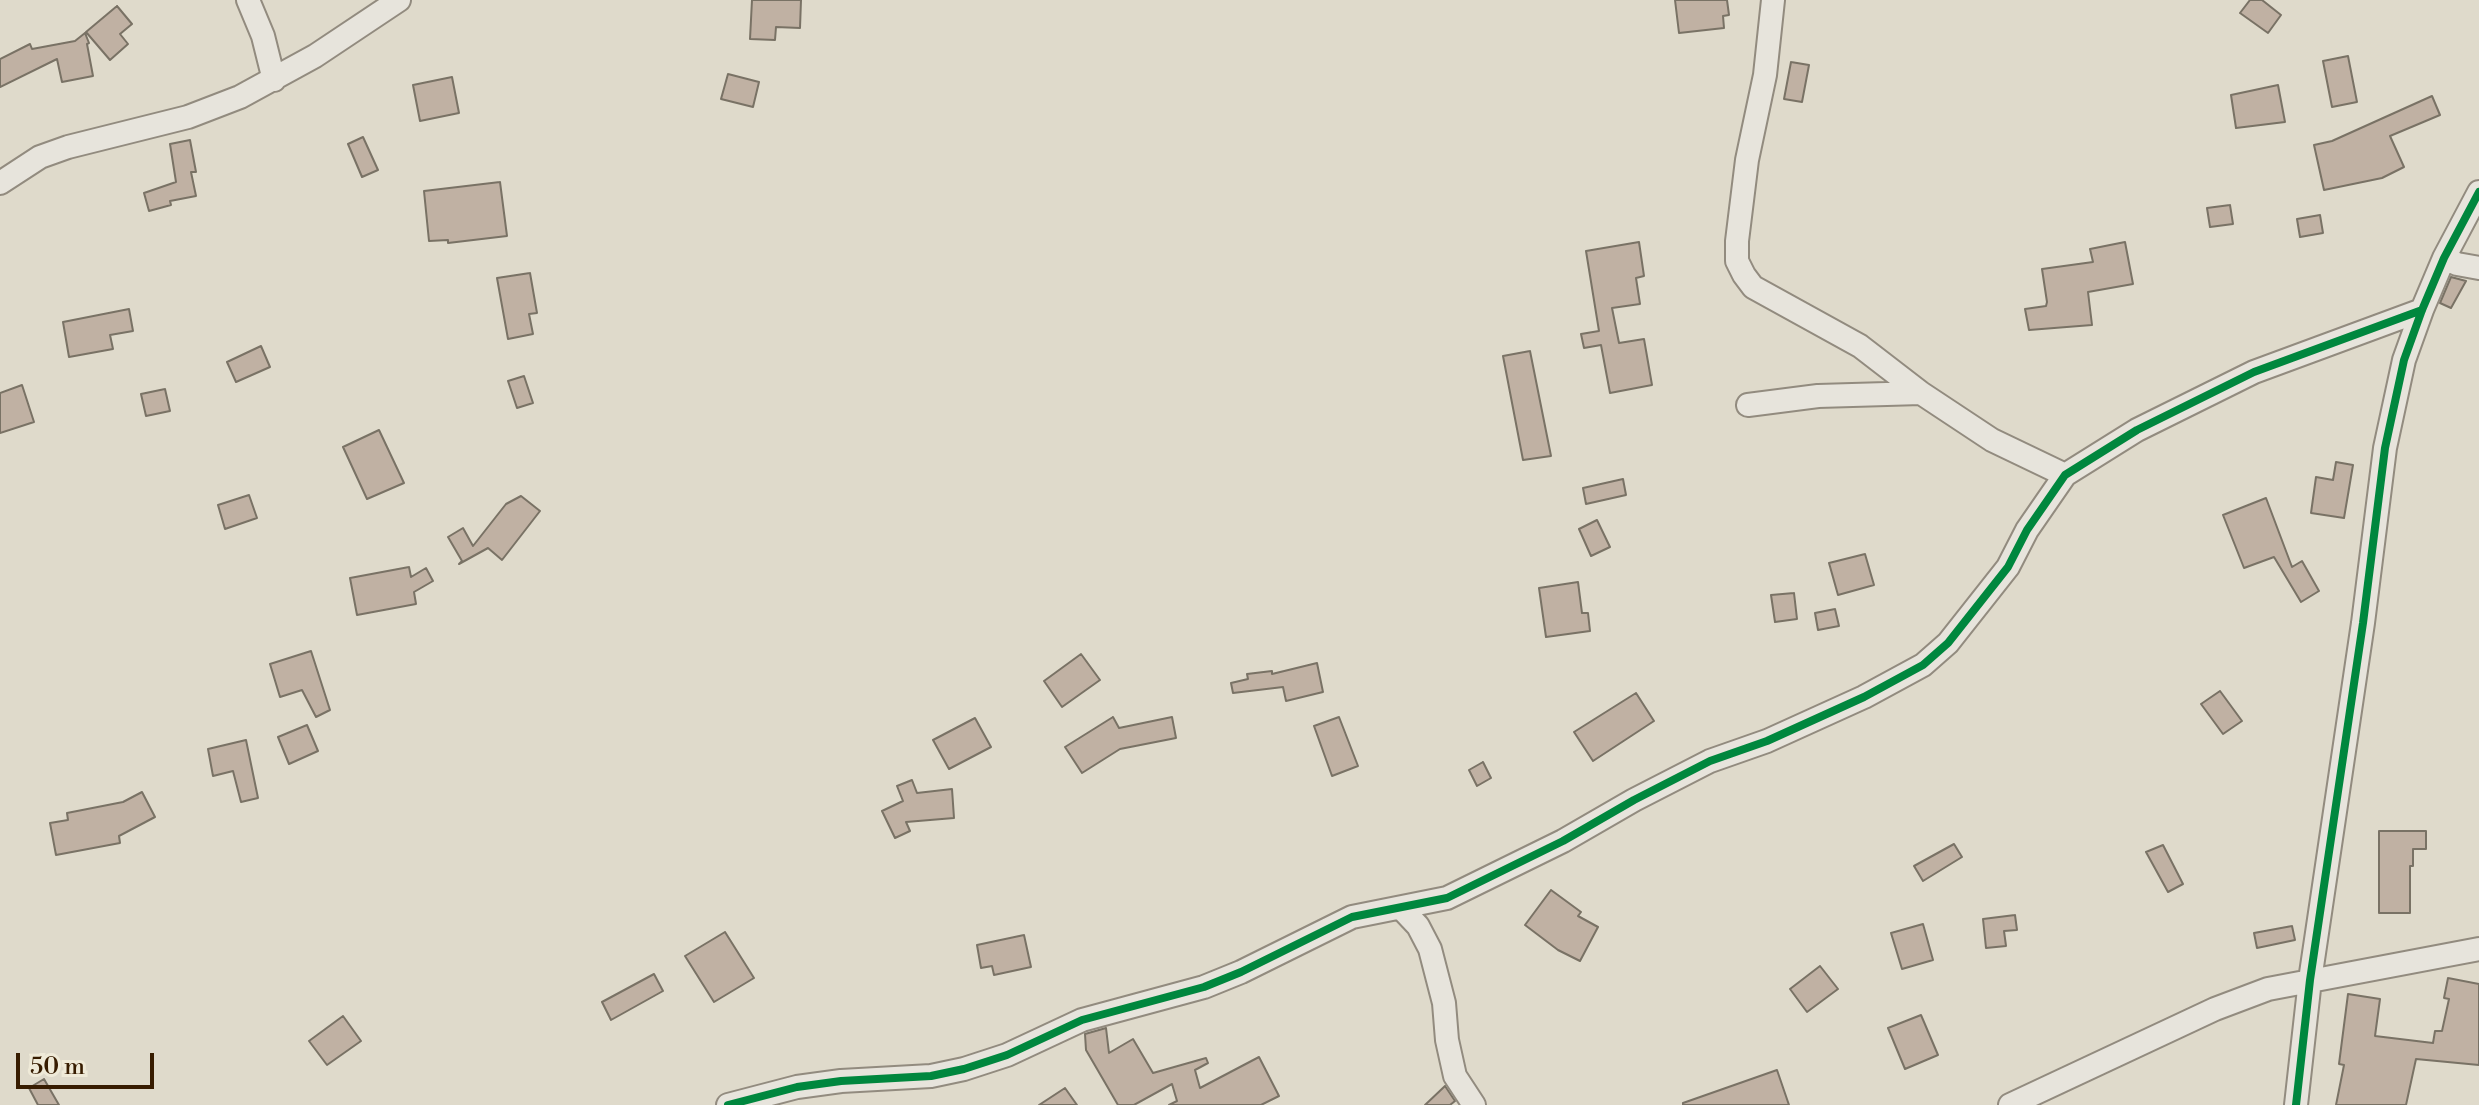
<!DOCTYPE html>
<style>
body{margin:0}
#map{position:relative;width:2479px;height:1105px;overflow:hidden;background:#dfdacb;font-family:"Libre Bodoni",serif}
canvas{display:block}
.scale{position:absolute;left:16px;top:1053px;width:138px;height:36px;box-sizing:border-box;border:4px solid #371c00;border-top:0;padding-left:10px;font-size:24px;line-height:28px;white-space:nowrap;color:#371c00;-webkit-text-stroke:6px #efead8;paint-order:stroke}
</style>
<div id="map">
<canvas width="2479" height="1105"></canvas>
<div class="scale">50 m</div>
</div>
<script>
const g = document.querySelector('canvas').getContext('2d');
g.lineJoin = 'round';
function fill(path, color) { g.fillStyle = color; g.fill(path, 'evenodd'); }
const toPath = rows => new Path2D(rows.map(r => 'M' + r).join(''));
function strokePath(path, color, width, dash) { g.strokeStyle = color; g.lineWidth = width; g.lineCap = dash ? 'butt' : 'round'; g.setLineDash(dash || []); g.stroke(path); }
const building = toPath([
 [752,0,801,0,800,28,776,27,775,40,750,39,752,0],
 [1675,0,1727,0,1729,15,1723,16,1724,28,1679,33,1675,0],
 [2250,0,2262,0,2281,15,2268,33,2240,13,2250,0],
 [117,6,132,24,120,34,128,44,110,60,86,32,117,6],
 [85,33,89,43,87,44,93,76,62,82,57,59,0,87,0,59,30,44,32,49,75,41,85,33],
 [2348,56,2357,102,2332,107,2323,61,2348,56],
 [1791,62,1809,65,1802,102,1784,99,1791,62],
 [728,74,759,82,753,107,721,99,728,74],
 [452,77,459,113,420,121,413,85,452,77],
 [2278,85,2285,122,2236,128,2231,95,2278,85],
 [2432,96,2440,115,2390,136,2404,167,2382,178,2324,190,2314,145,2332,141,2432,96],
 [363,137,378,170,362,177,348,144,363,137],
 [190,140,196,172,191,172,196,196,170,201,171,205,149,211,144,193,176,182,170,144,190,140],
 [500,182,507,236,448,243,448,240,429,241,424,191,500,182],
 [2230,205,2233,224,2210,227,2207,208,2230,205],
 [2320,215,2323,233,2300,237,2297,219,2320,215],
 [1639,242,1644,276,1636,278,1640,304,1612,308,1619,343,1644,339,1652,385,1610,393,1601,345,1584,348,1581,334,1599,331,1586,251,1639,242],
 [2125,242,2133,284,2088,292,2092,325,2029,330,2025,309,2046,306,2047,302,2042,269,2093,262,2090,249,2125,242],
 [530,273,537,313,529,314,533,334,508,339,497,278,530,273],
 [2451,277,2466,281,2451,308,2440,303,2451,277],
 [129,309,133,331,110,335,113,349,69,357,63,322,129,309],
 [261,346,270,367,236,382,227,362,261,346],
 [1530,351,1551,456,1523,460,1503,356,1530,351],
 [524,376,533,403,517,408,508,381,524,376],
 [22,385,34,422,0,433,0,393,22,385],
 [165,389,170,411,146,416,141,394,165,389],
 [379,430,404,483,367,499,343,447,379,430],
 [2336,462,2353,465,2344,518,2311,513,2316,477,2333,480,2336,462],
 [1623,479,1626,495,1586,504,1583,488,1623,479],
 [249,495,257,518,225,529,218,505,249,495],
 [521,496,540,511,502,560,488,548,459,564,462,561,448,537,463,528,473,546,506,504,521,496],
 [2266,498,2292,567,2302,561,2319,591,2301,602,2274,557,2244,568,2223,515,2266,498],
 [1597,520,1610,547,1591,556,1579,529,1597,520],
 [1865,554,1874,585,1838,595,1829,563,1865,554],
 [409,567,411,577,426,568,433,581,414,592,416,604,357,615,350,578,409,567],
 [1578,582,1582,613,1588,613,1590,631,1546,637,1539,588,1578,582],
 [1794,593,1797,619,1775,622,1771,595,1794,593],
 [1835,609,1839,626,1818,630,1815,613,1835,609],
 [311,651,330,710,316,717,302,690,280,697,270,664,311,651],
 [1081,654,1100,680,1062,707,1044,681,1081,654],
 [1317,663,1323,692,1286,701,1283,687,1233,693,1231,683,1248,679,1247,674,1272,671,1272,674,1317,663],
 [2220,691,2242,721,2223,734,2201,704,2220,691],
 [1636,693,1654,721,1593,761,1574,732,1636,693],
 [1113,717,1119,728,1172,717,1176,738,1120,749,1082,773,1065,747,1113,717],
 [1339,717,1358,766,1332,776,1314,726,1339,717],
 [975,718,991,747,949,769,933,740,975,718],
 [307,725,318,751,289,764,278,737,307,725],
 [246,740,258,798,241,802,233,771,213,776,208,749,246,740],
 [1483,762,1491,778,1477,786,1469,770,1483,762],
 [912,780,917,793,952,789,954,818,906,822,910,831,895,838,882,811,903,801,897,786,912,780],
 [142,792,155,817,119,836,120,843,56,855,50,823,68,820,67,813,123,802,142,792],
 [2379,831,2426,831,2426,849,2413,849,2413,866,2410,866,2410,913,2379,913,2379,831],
 [1954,844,1962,857,1923,881,1914,866,1954,844],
 [2163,845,2183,884,2168,892,2146,852,2163,845],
 [1551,890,1581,912,1578,916,1598,927,1580,961,1558,950,1525,925,1551,890],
 [2015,915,2017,930,2004,931,2006,946,1986,948,1983,919,2015,915],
 [1923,924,1933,960,1902,969,1891,933,1923,924],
 [2292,926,2295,940,2257,948,2254,933,2292,926],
 [725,932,754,978,714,1002,685,956,725,932],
 [1024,935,1031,967,994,975,992,966,981,968,977,945,1024,935],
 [1820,966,1838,989,1807,1012,1790,989,1820,966],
 [654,974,663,991,611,1020,602,1002,654,974],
 [2448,978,2479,984,2479,1065,2416,1059,2406,1105,2336,1105,2344,1065,2339,1064,2348,994,2380,999,2375,1036,2433,1043,2435,1031,2442,1031,2449,999,2444,998,2448,978],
 [1921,1015,1938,1055,1905,1069,1888,1028,1921,1015],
 [343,1016,361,1041,327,1065,309,1041,343,1016],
 [1106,1028,1109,1053,1133,1039,1153,1073,1206,1058,1208,1063,1195,1070,1200,1088,1259,1057,1279,1096,1261,1105,1169,1105,1177,1101,1172,1084,1134,1105,1118,1105,1086,1050,1085,1034,1106,1028],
 [1777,1070,1789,1105,1683,1105,1683,1103,1777,1070],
 [44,1079,59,1105,38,1105,29,1088,44,1079],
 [1445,1086,1455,1101,1450,1105,1425,1105,1445,1086],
 [1065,1088,1077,1105,1039,1105,1065,1088]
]);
const street = toPath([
 [248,0,263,36,274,80],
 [1773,0,1765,75,1747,160,1737,241,1737,261,1744,275,1753,287,1860,346,1921,393,1992,440,2065,475],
 [0,183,40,157,68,147,188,117,240,97,315,56,399,0],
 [2444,258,2457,264,2479,268],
 [1748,405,1818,396,1921,393],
 [1401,908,1418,926,1430,949,1444,1003,1447,1040,1455,1076,1474,1105],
 [728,1105,797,1087,841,1081,931,1076,964,1069,1007,1055,1082,1020,1204,987,1241,972,1352,917,1447,898,1563,841,1634,800,1710,761,1767,741,1864,697,1923,665,1948,643,2008,567,2027,530,2065,475,2137,430,2254,372,2422,310],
 [2010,1105,2215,1009,2268,989,2479,949],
 [2296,1105,2310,980,2363,623,2385,448,2404,360,2422,310,2444,258,2479,192]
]);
const cycleway = toPath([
 [728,1105,797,1087,841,1081,931,1076,964,1069,1007,1055,1082,1020,1204,987,1241,972,1352,917,1447,898,1563,841,1634,800,1710,761,1767,741,1864,697,1923,665,1948,643,2008,567,2027,530,2065,475,2137,430,2254,372,2422,310],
 [2296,1105,2310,980,2363,623,2385,448,2404,360,2422,310,2444,258,2479,192]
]);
fill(building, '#c0b1a3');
strokePath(building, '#797265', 2);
strokePath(street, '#928b7f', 26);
strokePath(street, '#e7e4dc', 22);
strokePath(cycleway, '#00873e', 8);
</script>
